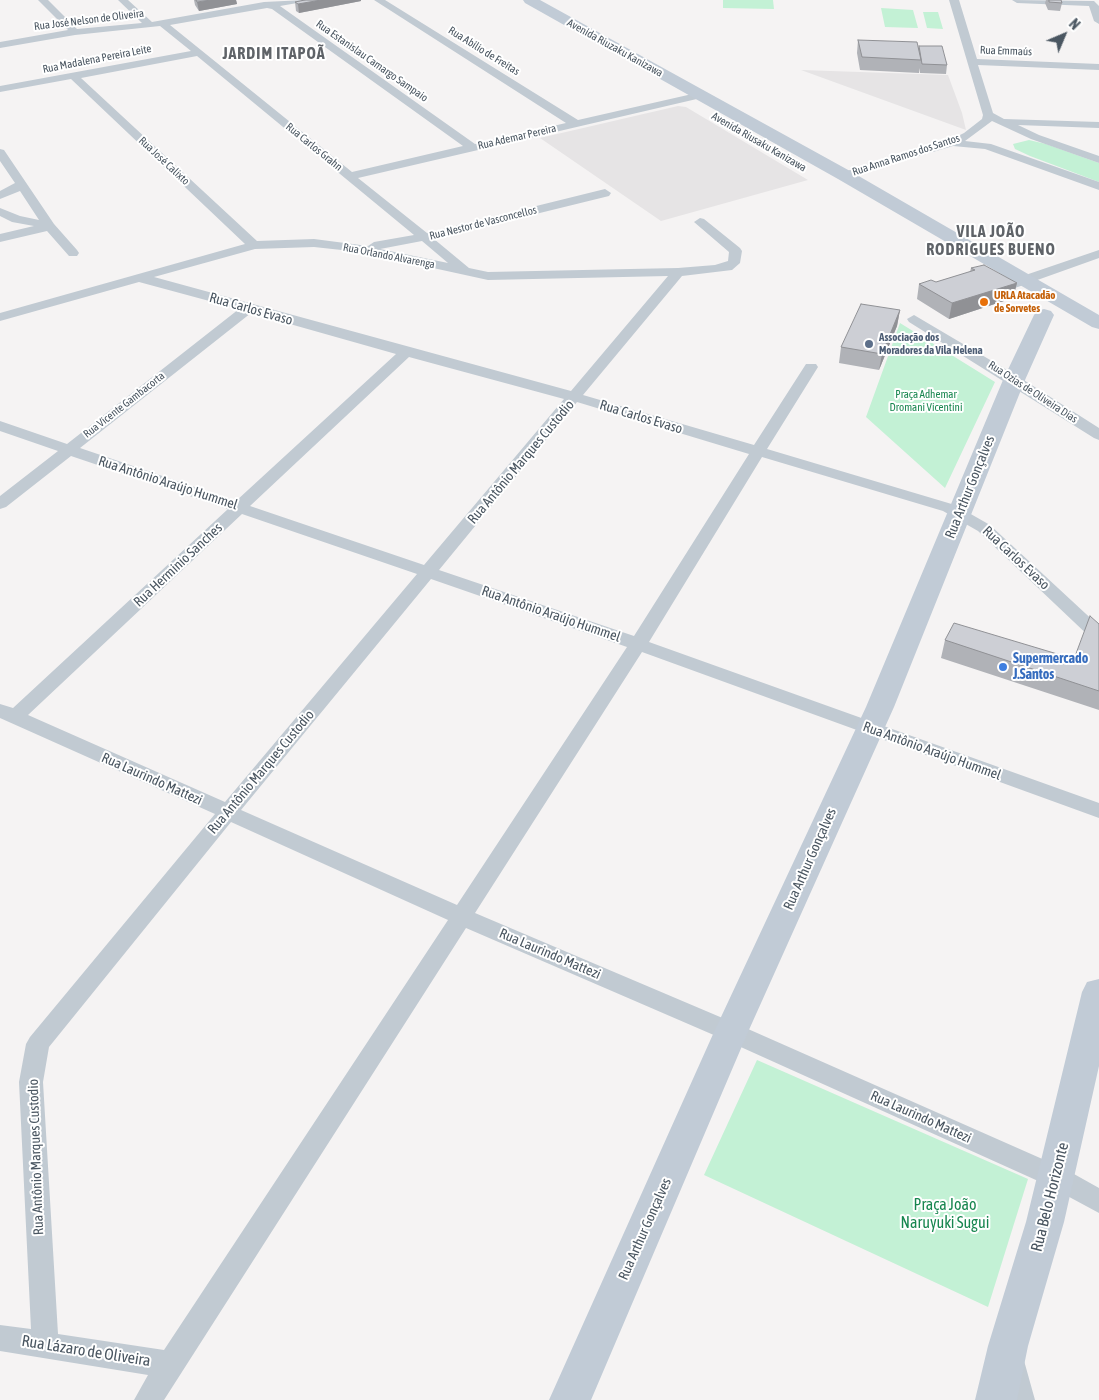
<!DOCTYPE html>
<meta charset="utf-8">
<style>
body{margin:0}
#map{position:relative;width:1099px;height:1400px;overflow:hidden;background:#f5f3f3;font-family:"Asap Condensed",sans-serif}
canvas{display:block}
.north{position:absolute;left:1039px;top:10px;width:50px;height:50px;-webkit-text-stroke:4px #fff;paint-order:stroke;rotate:45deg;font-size:14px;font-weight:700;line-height:20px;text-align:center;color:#4a5661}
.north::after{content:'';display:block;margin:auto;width:18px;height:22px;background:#4a5661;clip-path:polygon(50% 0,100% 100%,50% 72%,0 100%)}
</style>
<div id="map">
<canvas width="1099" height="1400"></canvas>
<div class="north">N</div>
</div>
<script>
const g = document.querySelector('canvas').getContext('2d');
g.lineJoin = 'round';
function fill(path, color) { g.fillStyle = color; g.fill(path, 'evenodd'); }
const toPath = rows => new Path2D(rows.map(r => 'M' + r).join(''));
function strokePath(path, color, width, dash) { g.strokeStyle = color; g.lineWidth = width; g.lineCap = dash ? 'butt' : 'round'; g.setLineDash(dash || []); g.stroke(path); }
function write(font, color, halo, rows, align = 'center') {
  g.font = font + ' "Asap Condensed",sans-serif'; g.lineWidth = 4; g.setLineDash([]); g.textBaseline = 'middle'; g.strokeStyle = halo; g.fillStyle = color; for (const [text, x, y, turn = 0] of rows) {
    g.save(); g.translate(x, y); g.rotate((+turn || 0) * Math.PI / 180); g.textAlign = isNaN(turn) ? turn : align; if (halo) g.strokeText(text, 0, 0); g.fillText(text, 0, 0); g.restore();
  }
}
const education = toPath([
 [801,70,948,75,962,113,966,130],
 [678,106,686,107,808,180,661,221,540,138]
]);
const green = toPath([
 [723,0,773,0,774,9,723,8],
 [881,8,913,10,918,28,885,27],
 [923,12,938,12,943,29,927,28],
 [1029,140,1046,144,1099,163,1099,182,1030,156,1015,149,1013,144],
 [900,323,995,382,945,488,866,417],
 [757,1060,1028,1179,988,1307,704,1175]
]);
const street = toPath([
 [38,0,48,0,77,29,142,23,118,0,128,0,152,22,264,2,305,0,303,2,280,6,475,144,566,123,374,0,385,0,578,120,701,92,705,93,706,95,705,97,701,98,358,178,427,233,605,189,611,193,609,196,434,239,469,268,488,272,678,268,715,265,728,261,729,252,694,222,700,218,704,219,740,248,742,251,740,263,732,270,682,276,583,395,754,445,806,364,816,364,818,367,767,449,955,505,990,525,1099,626,1099,642,1093,640,978,531,943,511,762,457,649,642,1099,803,1099,818,642,652,475,913,739,1025,1065,1169,1099,1188,1099,1213,1047,1185,723,1039,466,928,164,1400,134,1400,148,1375,0,1351,0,1325,31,1329,19,1082,26,1044,30,1037,215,814,0,718,0,704,13,708,228,509,71,456,6,507,0,509,0,496,58,451,0,431,0,421,67,444,239,309,139,282,0,321,0,313,245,244,71,79,0,92,0,86,191,51,160,26,75,35,0,48,0,42,68,30,38,0],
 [267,8,272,9,463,146,352,172,170,25,267,8],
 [197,56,414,235,374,242,368,246,314,239,257,241,81,78,197,56],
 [422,241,448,263,380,249,422,241],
 [314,247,360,252,488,280,668,276,571,391,154,277,255,249,314,247],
 [251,313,396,354,236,501,80,448,251,313],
 [409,357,564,399,424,565,250,506,409,357],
 [577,402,749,454,634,636,439,570,577,402],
 [242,514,417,574,225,802,28,715,242,514],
 [431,579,627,647,457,905,241,810,431,579],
 [231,822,448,920,164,1350,58,1334,43,1082,49,1047,231,822],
 [949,0,959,0,977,59,1099,64,1099,70,978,65,993,113,1004,119,1099,122,1099,128,1018,125,1039,135,1099,156,1099,163,1031,139,992,121,965,141,991,144,1099,182,1099,190,985,149,953,146,848,177,840,177,838,175,840,173,948,141,964,133,982,119,983,115,949,0],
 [1012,0,1094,1,1099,6,1099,24,1094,21,1089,6,1017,3,1012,0],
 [0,149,4,150,54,224,77,250,79,253,77,256,69,256,47,231,0,242,0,234,34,226,12,222,0,216,0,208,20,216,39,220,20,191,0,199,0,191,15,183,0,161,0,149],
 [1099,250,1099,258,1015,288,1005,288,1003,285,1005,282,1099,250],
 [914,315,1019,377,1099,428,1099,440,1094,438,909,322,907,319,914,315],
 [1013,1353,1023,1357,1035,1400,1007,1400,999,1367,1003,1357,1013,1353]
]);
const secondary = toPath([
 [523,0,540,0,850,171,1099,315,1099,329,1092,327,838,179,525,3,523,0],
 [1044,309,1051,311,1054,315,1025,380,894,707,748,1032,591,1400,549,1400,714,1032,866,707,1003,380,1034,315,1037,311,1044,309],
 [1099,979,1099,1066,1064,1222,1028,1346,1017,1400,975,1400,988,1346,1026,1222,1082,992,1087,982,1099,979]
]);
const wall = toPath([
 [194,0,236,0,237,4,199,11,195,5],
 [301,0,361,0,361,1,299,13,296,11,295,2,301,1],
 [1046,0,1061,0,1062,3,1060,11,1048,10,1045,3],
 [858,40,918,47,947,65,946,74,920,73,920,68,919,73,860,70,857,53],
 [971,268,1017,283,1013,298,949,319,917,299,919,284,936,282,970,272],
 [900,310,897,326,879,370,839,363,841,347],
 [1099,624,1099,710,941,658,945,640,1074,659]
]);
const shadedWall = toPath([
 [211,0,236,0,237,4,199,11,197,2],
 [321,0,361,0,361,1,299,13,298,4],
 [1017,283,1013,298,949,319,952,303],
 [900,310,897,326,879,370,882,354]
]);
const building = toPath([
 [196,0,211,0,197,2,196,0],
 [305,0,321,0,298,4,295,2,305,0],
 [1049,0,1061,0,1062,3,1049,2,1049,0],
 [858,40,917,42,921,60,862,57,858,40],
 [919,46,942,46,947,65,922,64,919,46],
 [984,265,1017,283,952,303,919,284,931,280,936,282,975,270,971,268,984,265],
 [861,304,900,310,882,354,841,347,861,304],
 [1090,616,1099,624,1099,691,945,640,954,623,1074,659,1090,616]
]);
const markers = [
 [984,302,5,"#e8710a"],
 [869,344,5,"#5c6f8a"],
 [1003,667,5,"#3f7fe0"]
];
const farStreetnames = [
 ["Rua José Nelson de Oliveira",89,20,-7],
 ["Avenida Riuzaku Kanizawa",615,48,29],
 ["Rua Abílio de Freitas",484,51,32],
 ["Rua Emmaús",1006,51,2],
 ["Rua Madalena Pereira Leite",97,59,-11],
 ["Rua Estanislau Camargo Sampaio",372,61,35],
 ["Rua Ademar Pereira",517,137,-13],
 ["Avenida Riusaku Kanizawa",759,142,30],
 ["Rua Carlos Grahn",314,147,39],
 ["Rua Anna Ramos dos Santos",906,155,-18],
 ["Rua José Calixto",164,161,43],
 ["Rua Nestor de Vasconcellos",483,223,-14],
 ["Rua Orlando Alvarenga",389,256,11],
 ["Rua Ozias de Oliveira Dias",1033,392,33],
 ["Rua Vicente Gambacorta",124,405,-38]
];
const farFoodnames = [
 ["URLA Atacadão",994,296],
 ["de Sorvetes",994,309]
];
const farServicenames = [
 ["Associação dos",879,338],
 ["Moradores da Vila Helena",879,351]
];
const farParknames = [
 ["Praça Adhemar",926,395],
 ["Dromani Vicentini",926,408]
];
const streetNames = [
 ["Rua Carlos Evaso",251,309,16],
 ["Rua Carlos Evaso",641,417,17],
 ["Rua Antônio Marques Custodio",521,462,-50],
 ["Rua Antônio Araújo Hummel",168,483,18],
 ["Rua Arthur Gonçalves",970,487,-68],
 ["Rua Carlos Evaso",1016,558,43],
 ["Rua Herminio Sanches",178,565,-43],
 ["Rua Antônio Araújo Hummel",551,614,19],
 ["Rua Antônio Araújo Hummel",932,751,20],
 ["Rua Antônio Marques Custodio",261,772,-50],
 ["Rua Laurindo Mattezi",152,779,24],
 ["Rua Arthur Gonçalves",810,859,-66],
 ["Rua Laurindo Mattezi",550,954,23],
 ["Rua Laurindo Mattezi",921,1117,24],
 ["Rua Antônio Marques Custodio",36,1157,-92],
 ["Rua Arthur Gonçalves",645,1229,-66]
];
const shopNames = [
 ["Supermercado",1013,659],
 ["J.Santos",1013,675]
];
const farDistrictnames = [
 ["JARDIM ITAPOÃ",274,54],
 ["VILA JOÃO",991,232],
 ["RODRIGUES BUENO",991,250]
];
const nearStreetnames = [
 ["Rua Belo Horizonte",1050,1197,-76],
 ["Rua Lázaro de Oliveira",86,1351,9]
];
const nearParknames = [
 ["Praça João",945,1205],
 ["Naruyuki Sugui",945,1223]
];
fill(education, '#e6e4e5');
fill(green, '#c3f1d5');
fill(street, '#c1cad2');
fill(secondary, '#c1cbd6');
fill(wall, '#b0b2b7');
fill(shadedWall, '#909195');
fill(building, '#cdcfd5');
strokePath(building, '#909195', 1);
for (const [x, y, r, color] of markers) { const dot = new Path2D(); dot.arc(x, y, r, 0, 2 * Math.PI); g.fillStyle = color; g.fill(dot); strokePath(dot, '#fff', 2); }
write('11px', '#4a5661', '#fff', farStreetnames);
write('bold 11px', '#c56008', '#fff', farFoodnames, 'left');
write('bold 11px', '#4e5e75', '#fff', farServicenames, 'left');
write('11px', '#17864f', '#fff', farParknames);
write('14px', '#4a5661', '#fff', streetNames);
write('bold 14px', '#366cbe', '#fff', shopNames, 'left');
g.letterSpacing = '1px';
write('bold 16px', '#5f6368', '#fff', farDistrictnames);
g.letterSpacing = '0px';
write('16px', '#4a5661', '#fff', nearStreetnames);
write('16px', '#17864f', '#fff', nearParknames);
</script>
